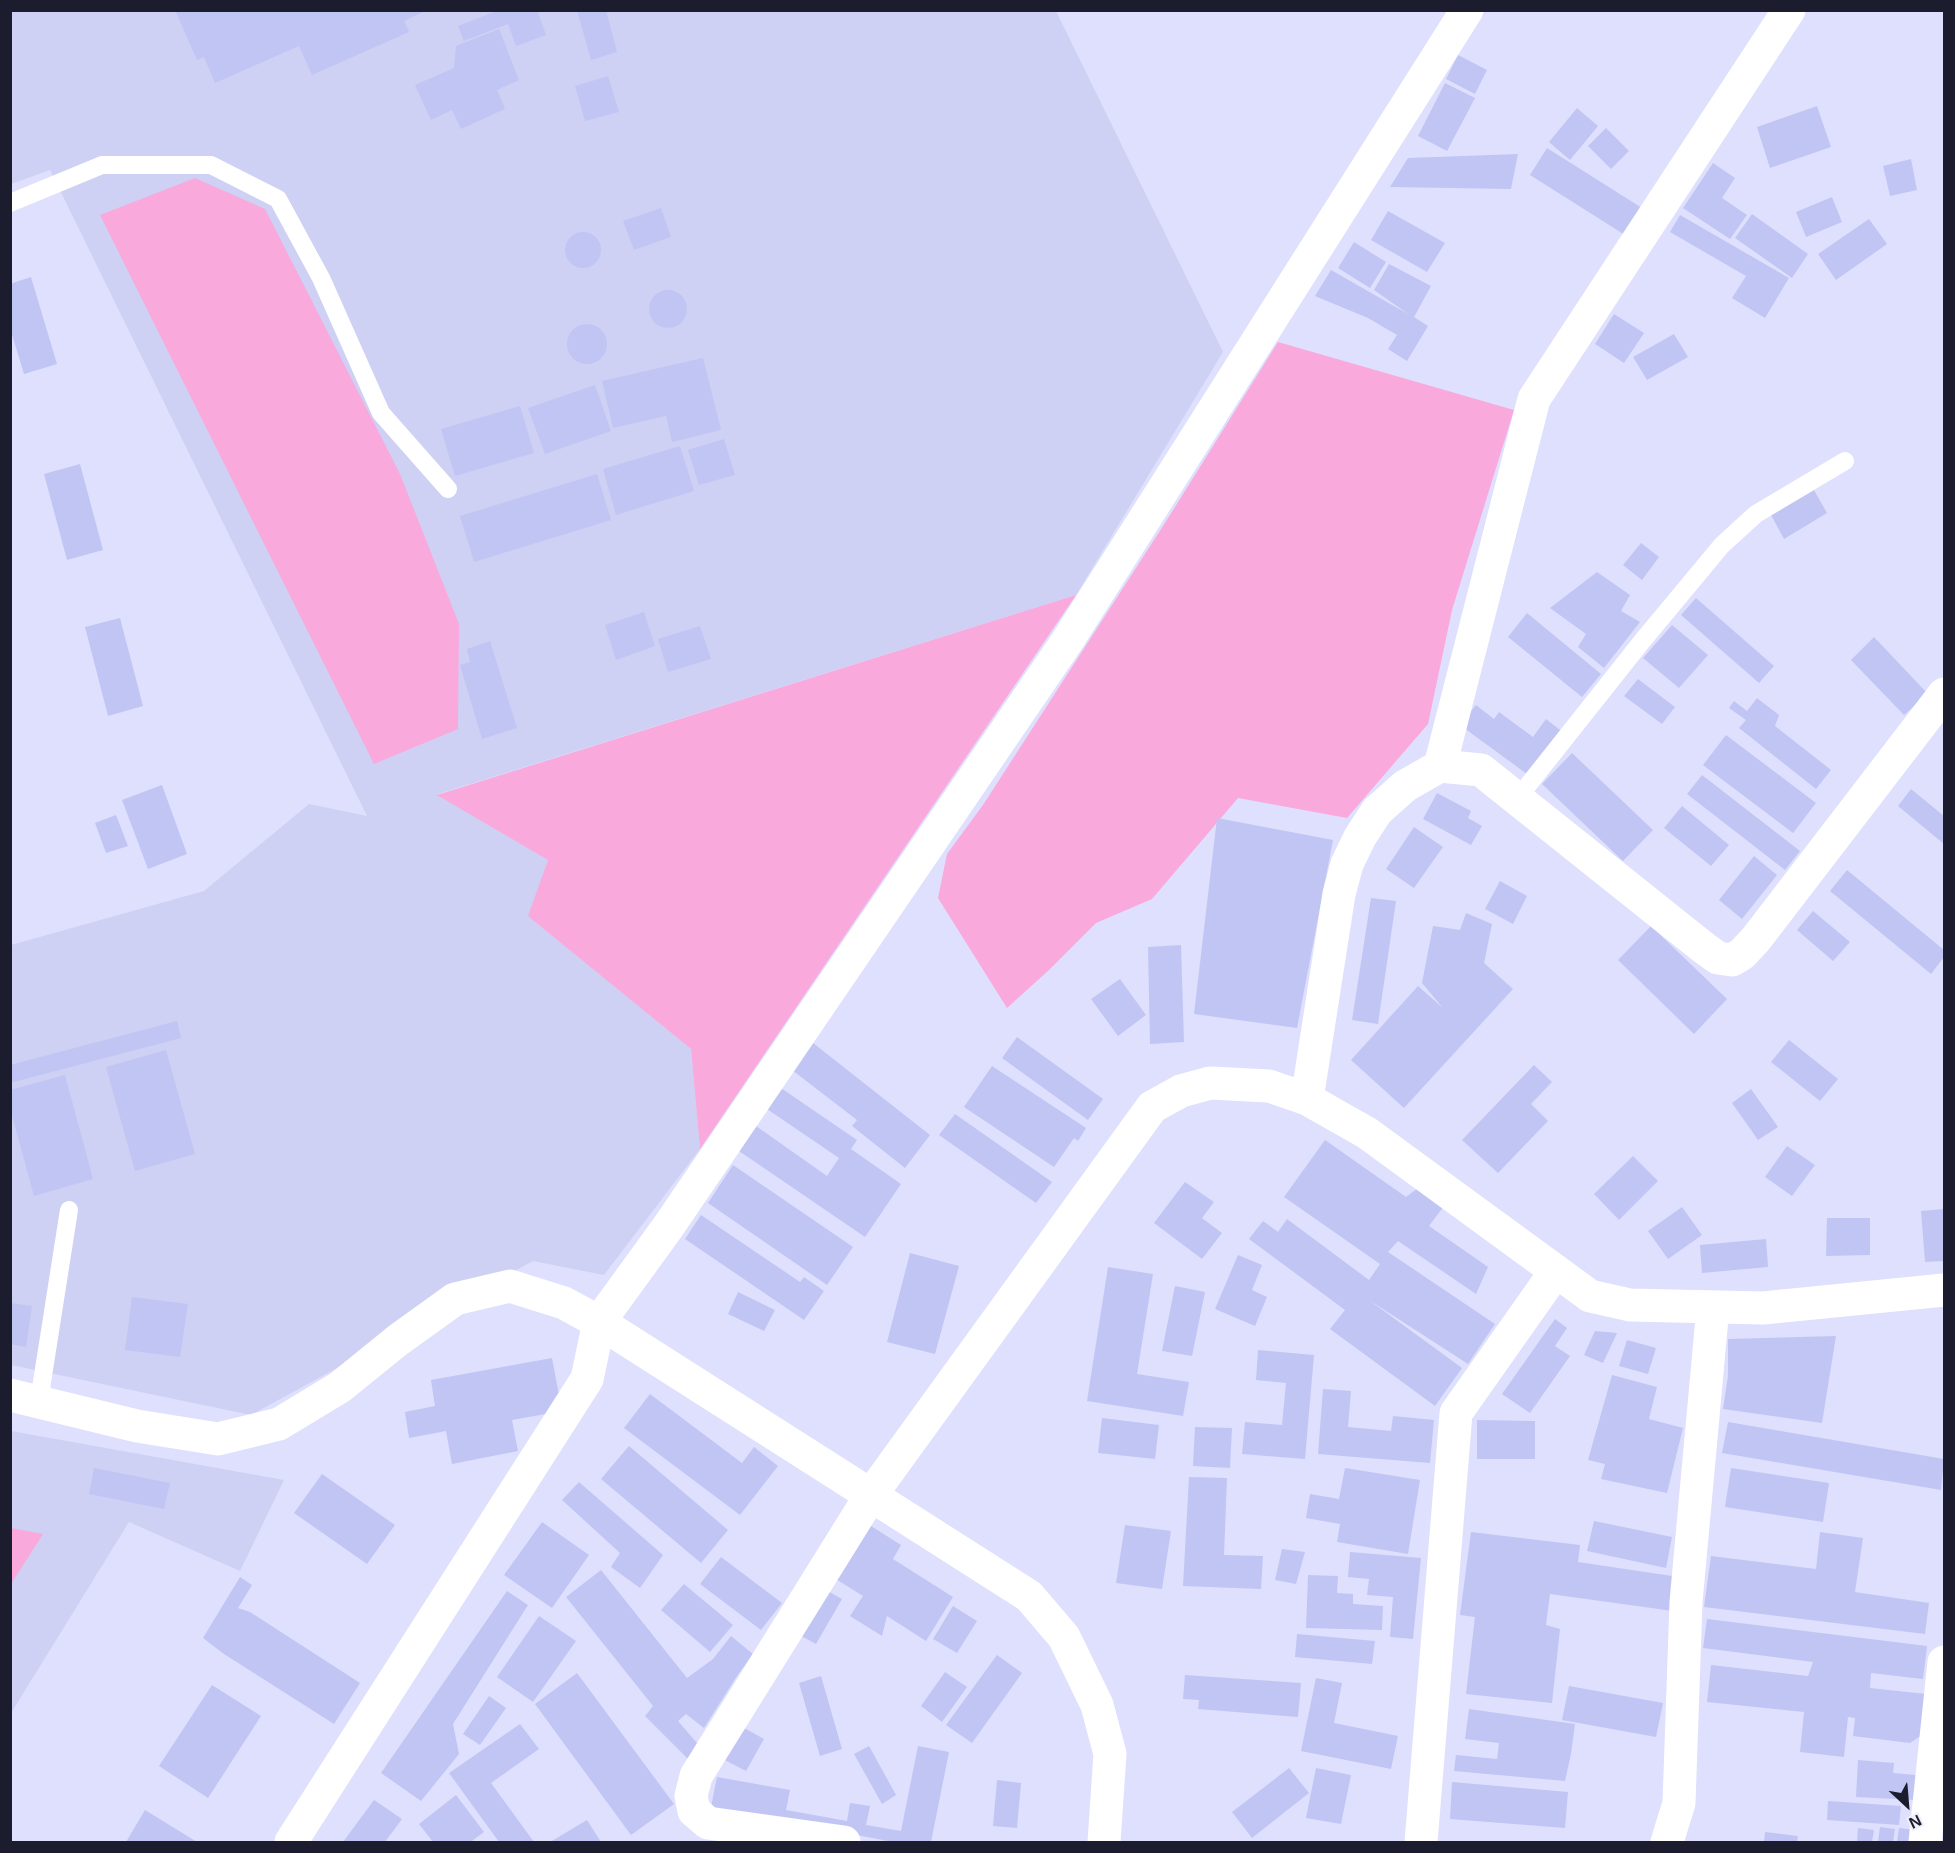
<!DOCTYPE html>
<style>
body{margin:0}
#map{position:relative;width:1955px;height:1853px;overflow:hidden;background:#dee0fe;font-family:Helvetica,sans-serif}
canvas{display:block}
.frame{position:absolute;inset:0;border:12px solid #1b1c2e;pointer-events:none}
.north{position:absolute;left:1877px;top:1775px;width:60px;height:60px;-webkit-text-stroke:4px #eeeff9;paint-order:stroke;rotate:154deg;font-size:16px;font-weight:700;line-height:24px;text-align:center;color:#1b1c2e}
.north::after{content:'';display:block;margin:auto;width:21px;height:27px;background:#1b1c2e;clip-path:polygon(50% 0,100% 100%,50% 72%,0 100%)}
</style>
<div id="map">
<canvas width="1955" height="1853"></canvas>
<div class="frame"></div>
<div class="north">N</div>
</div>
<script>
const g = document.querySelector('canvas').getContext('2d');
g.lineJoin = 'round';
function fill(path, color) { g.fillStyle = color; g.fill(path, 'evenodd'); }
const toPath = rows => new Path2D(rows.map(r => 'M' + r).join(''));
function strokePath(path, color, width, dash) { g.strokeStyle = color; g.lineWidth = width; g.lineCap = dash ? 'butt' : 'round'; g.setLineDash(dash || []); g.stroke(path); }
const built = toPath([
 [10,11,1056,11,1223,352,1076,595,438,794,548,860,529,916,691,1049,700,1149,604,1275,533,1261,251,1415,11,1365,11,945,204,891,309,804,367,816,50,170,11,184],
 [11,1431,284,1480,240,1571,129,1522,11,1713]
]);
const green = toPath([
 [195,178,265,209,400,474,459,624,458,729,374,764,100,215],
 [1278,342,1514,410,1452,610,1428,724,1347,818,1238,798,1152,899,1096,923,1049,970,1007,1008,938,898,947,854,983,805,1165,523],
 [1076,595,700,1149,691,1049,528,916,548,860,437,795],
 [11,1528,43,1534,11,1584,10,1528]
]);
const building = toPath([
 [175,10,422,10,423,12,404,21,409,32,312,75,299,46,215,83,204,57,197,60],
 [499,10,537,10,546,35,516,46,508,24,464,41,458,26],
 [577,10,606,10,617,52,591,60],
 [499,29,519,80,497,90,505,109,461,129,452,110,431,120,415,85,454,68,456,46],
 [1458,55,1487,70,1475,94,1446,79],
 [608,76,619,112,585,121,575,86],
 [1445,83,1475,98,1447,151,1418,136],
 [1817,106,1831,147,1770,168,1757,127],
 [1577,108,1598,126,1570,160,1549,142],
 [1606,128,1629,151,1611,169,1588,146],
 [1547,148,1642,208,1625,235,1530,175],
 [1518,154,1511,189,1390,187,1408,158],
 [1911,159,1917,190,1890,196,1883,166],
 [1713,163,1735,178,1722,198,1747,215,1730,239,1683,208],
 [1832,197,1842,222,1806,237,1796,212],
 [661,208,671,237,634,250,623,221],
 [1388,211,1445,243,1427,272,1371,240],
 [1752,214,1808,254,1792,278,1735,238],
 [1680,215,1789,278,1765,318,1732,298,1746,276,1670,232],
 [1869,219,1887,244,1836,280,1818,254],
 '565 250a18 18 0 1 1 36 0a18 18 0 1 1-36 0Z',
 [1354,242,1386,262,1370,288,1338,268],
 [1389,264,1431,286,1414,317,1428,326,1407,361,1388,349,1397,335,1368,318,1315,296,1331,270,1408,314,1374,290],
 [31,277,57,364,24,374,10,328,10,284],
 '649 309a19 19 0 1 1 38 0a19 19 0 1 1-38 0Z',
 [1614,314,1644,333,1624,363,1595,344],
 '567 344a20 20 0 1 1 40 0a20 20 0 1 1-40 0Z',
 [1674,334,1688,357,1647,380,1633,357],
 [703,358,721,430,672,442,666,416,613,428,602,381],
 [595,385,611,431,545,454,528,408],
 [520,406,534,453,455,476,441,429],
 [724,439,735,475,699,485,688,450],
 [680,446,694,491,616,515,603,469],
 [80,464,103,550,67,560,44,474],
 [597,474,611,520,474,562,460,516],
 [1814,490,1827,513,1784,539,1771,515],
 [1641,543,1659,557,1642,580,1623,565],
 [1597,572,1630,595,1621,611,1640,622,1604,668,1578,647,1586,634,1550,608],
 [1696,598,1774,666,1759,683,1681,615],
 [644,612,655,646,616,660,605,625],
 [1527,613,1601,674,1582,697,1508,637],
 [120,618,143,706,108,716,85,627],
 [1672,625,1708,655,1679,688,1643,658],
 [700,626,711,659,668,672,658,639],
 [1874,637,1928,694,1904,715,1851,660],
 [490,641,517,728,482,739,460,665,470,662,467,649],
 [1638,679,1675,707,1662,724,1624,696],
 [1757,698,1779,715,1775,726,1831,770,1816,789,1739,728,1746,720,1729,708,1734,701,1747,711],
 [1476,705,1494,719,1499,712,1533,737,1546,719,1564,733,1531,777,1460,725],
 [1726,735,1816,803,1793,833,1703,765],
 [1572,753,1653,830,1623,861,1542,784],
 [1702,775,1800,851,1785,870,1687,794],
 [162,785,187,854,148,869,122,800],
 [1911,789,1944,816,1944,844,1898,806],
 [1437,793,1471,811,1468,818,1482,826,1471,845,1423,819],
 [1682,806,1729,845,1711,866,1664,828],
 [116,815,128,846,106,853,95,823],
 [1217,818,1333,840,1297,1028,1194,1014],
 [1414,827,1443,847,1414,888,1386,869],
 [1754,856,1777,875,1742,919,1719,900],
 [1847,870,1944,950,1944,957,1931,974,1830,891],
 [1500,881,1527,896,1513,924,1485,909],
 [1371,898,1396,901,1378,1024,1352,1020],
 [1813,911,1850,942,1833,961,1797,930],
 [1466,913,1492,924,1484,963,1513,989,1404,1108,1351,1060,1418,986,1443,1008,1422,983,1433,926,1460,930],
 [1651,926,1727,999,1694,1034,1618,960],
 [1181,945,1184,1042,1150,1044,1148,947],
 [1120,979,1146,1015,1118,1036,1091,999],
 [177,1021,181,1038,10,1083,10,1065],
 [1017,1037,1103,1099,1088,1120,1002,1058],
 [1789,1040,1838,1079,1820,1101,1771,1062],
 [813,1043,930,1135,905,1168,852,1126,857,1120,792,1070],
 [166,1050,195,1154,135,1171,106,1067],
 [1534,1065,1552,1082,1531,1104,1548,1121,1498,1173,1462,1140],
 [992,1066,1086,1128,1078,1141,1074,1138,1054,1167,964,1107],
 [65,1075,93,1179,34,1196,10,1108,10,1090],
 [778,1086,857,1140,851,1149,901,1184,865,1237,739,1151,756,1126,827,1176,839,1158,764,1107],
 [1751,1089,1778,1127,1758,1140,1732,1103],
 [955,1114,1052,1182,1036,1203,939,1135],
 [1325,1140,1406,1197,1418,1188,1444,1206,1429,1226,1488,1267,1476,1294,1398,1241,1388,1252,1495,1324,1468,1364,1369,1300,1462,1368,1435,1406,1330,1329,1345,1310,1249,1239,1263,1221,1278,1232,1287,1219,1369,1280,1380,1264,1284,1197],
 [1787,1146,1815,1165,1792,1196,1765,1177],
 [1633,1156,1658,1181,1619,1220,1594,1194],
 [733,1165,853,1247,827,1285,708,1203],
 [1185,1182,1214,1202,1202,1218,1222,1233,1202,1259,1154,1223],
 [1682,1207,1702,1235,1668,1259,1648,1231],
 [1944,1209,1944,1261,1925,1262,1921,1211],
 [701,1215,800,1282,804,1277,824,1291,804,1320,685,1239],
 [1827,1218,1870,1218,1870,1255,1826,1256],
 [1766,1239,1768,1267,1702,1273,1700,1245],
 [910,1253,959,1266,935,1354,887,1342],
 [1238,1255,1262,1265,1252,1290,1267,1297,1255,1326,1215,1309],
 [1108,1267,1153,1274,1137,1374,1189,1382,1183,1416,1087,1401],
 [1175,1286,1205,1292,1192,1356,1162,1351],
 [738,1292,775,1310,764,1331,728,1314],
 [132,1297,188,1304,180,1357,125,1350],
 [10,1303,32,1306,26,1347,10,1344],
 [1555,1319,1567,1328,1555,1346,1570,1356,1530,1413,1502,1394],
 [1595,1331,1617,1333,1603,1363,1584,1355],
 [1836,1336,1822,1423,1723,1409,1728,1376,1728,1339],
 [1627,1340,1656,1348,1648,1374,1619,1366],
 [1258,1350,1314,1355,1305,1459,1242,1454,1245,1422,1282,1425,1286,1383,1256,1380],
 [552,1358,562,1411,512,1420,518,1451,452,1464,446,1431,409,1438,405,1412,435,1406,431,1380],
 [1612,1375,1657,1387,1649,1419,1683,1428,1667,1493,1601,1479,1605,1464,1588,1460],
 [1323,1389,1351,1391,1348,1427,1391,1431,1393,1416,1434,1420,1430,1463,1318,1454],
 [650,1394,742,1463,754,1447,778,1466,740,1515,624,1428],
 [1102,1418,1159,1425,1155,1459,1098,1453],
 [1477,1420,1535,1421,1535,1459,1477,1459],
 [1728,1422,1944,1459,1941,1490,1722,1453],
 [1195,1427,1232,1428,1230,1468,1193,1466],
 [629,1446,728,1530,701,1563,601,1479],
 [94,1468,170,1483,164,1509,89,1494],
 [1345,1468,1420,1480,1408,1554,1337,1542,1340,1524,1306,1518,1310,1494,1339,1499],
 [1731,1468,1829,1483,1823,1522,1725,1507],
 [322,1474,395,1525,367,1564,294,1513],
 [1189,1477,1227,1478,1224,1555,1263,1556,1261,1589,1183,1586],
 [579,1482,663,1555,640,1588,611,1567,620,1553,562,1500],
 [860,1519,901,1545,893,1559,953,1597,926,1641,887,1616,882,1636,850,1616,863,1596,826,1573],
 [1594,1521,1672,1537,1666,1568,1587,1551],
 [542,1522,589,1555,552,1608,504,1575],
 [1125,1525,1171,1531,1162,1589,1116,1583],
 [1471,1532,1580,1545,1578,1562,1679,1577,1673,1611,1550,1594,1546,1625,1560,1629,1552,1703,1466,1694,1475,1617,1460,1615],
 [1820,1532,1863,1538,1855,1592,1929,1603,1925,1634,1704,1607,1711,1556,1816,1569],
 [1282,1549,1305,1552,1296,1584,1275,1580],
 [1350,1552,1421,1558,1413,1639,1390,1637,1393,1597,1367,1595,1369,1579,1348,1577],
 [721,1557,782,1603,761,1630,700,1584],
 [601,1570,687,1678,713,1659,731,1636,753,1654,737,1676,704,1728,686,1714,678,1721,697,1743,689,1760,645,1716,653,1706,566,1597],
 [1308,1575,1338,1576,1337,1593,1353,1594,1353,1604,1383,1606,1382,1630,1306,1628],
 [240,1577,252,1585,238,1608,250,1612,360,1683,334,1724,224,1654,203,1638],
 [684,1584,733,1625,710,1652,661,1610],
 [817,1585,842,1599,816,1644,790,1630],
 [507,1591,528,1605,453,1724,459,1754,421,1801,381,1773],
 [953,1606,977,1621,957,1653,933,1639],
 [539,1616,576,1641,533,1702,497,1677],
 [1707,1619,1927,1646,1923,1679,1871,1673,1870,1688,1926,1694,1922,1735,1910,1743,1853,1736,1855,1718,1848,1717,1844,1757,1800,1752,1804,1712,1707,1702,1711,1665,1808,1676,1813,1662,1703,1648],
 [1297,1634,1375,1641,1372,1664,1295,1657],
 [997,1655,1022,1673,972,1743,946,1725],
 [945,1672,967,1687,942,1722,921,1706],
 [577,1673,674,1804,631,1835,535,1704],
 [1185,1675,1301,1683,1298,1717,1198,1709,1199,1700,1183,1699],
 [821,1676,842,1749,820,1756,799,1683],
 [1316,1678,1342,1683,1334,1723,1398,1736,1391,1769,1301,1751],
 [212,1685,261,1716,208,1798,159,1766],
 [1569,1686,1663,1703,1656,1737,1562,1720],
 [489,1696,506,1708,480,1745,463,1734],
 [1469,1709,1575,1724,1571,1754,1565,1781,1454,1771,1456,1755,1497,1759,1499,1743,1465,1739],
 [520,1724,539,1749,491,1783,534,1842,499,1842,449,1773],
 [739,1725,764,1739,746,1771,721,1758],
 [869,1746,896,1795,882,1804,854,1754],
 [918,1746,949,1752,931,1842,893,1842,711,1807,717,1777,790,1790,786,1810,847,1821,850,1803,870,1806,866,1825,901,1831],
 [1858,1760,1894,1763,1893,1773,1916,1775,1915,1800,1856,1797],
 [1289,1768,1309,1793,1252,1838,1232,1812],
 [1316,1768,1351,1775,1341,1824,1306,1818],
 [997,1780,1021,1783,1017,1828,993,1826],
 [1452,1782,1568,1792,1565,1828,1450,1819],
 [456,1795,484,1832,472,1841,474,1842,433,1842,419,1824],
 [374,1800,402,1819,385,1842,343,1842],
 [1828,1801,1901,1806,1899,1825,1827,1820],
 [145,1810,197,1842,126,1842],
 [587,1820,601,1842,550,1842],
 [1880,1827,1895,1829,1893,1842,1878,1842],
 [1858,1828,1874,1830,1872,1842,1857,1842],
 [1899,1828,1917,1830,1915,1842,1897,1842],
 [1765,1832,1798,1836,1797,1842,1764,1842]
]);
const lane = toPath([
 [10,203,102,165,211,165,278,199,321,278,381,413,448,489],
 [1517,799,1643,640,1722,545,1756,514,1845,461],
 [39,1401,69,1210]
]);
const street = toPath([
 [1440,766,1534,399,1789,10],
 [1307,1099,1339,894,1347,864,1360,837,1377,811,1405,786,1440,766,1481,770,1704,948,1718,958,1732,960,1742,954,1756,939,1944,694],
 [10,1395,137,1426,218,1439,279,1424,340,1387,398,1340,455,1299,510,1286,564,1303,599,1322,1029,1596,1064,1637,1097,1705,1110,1754,1104,1842],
 [291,1842,587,1379,599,1322,668,1227,1068,640,1467,10],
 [844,1842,708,1823,694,1811,691,1796,696,1776,871,1495,1152,1107,1181,1091,1210,1083,1269,1086,1307,1099,1367,1133,1590,1296,1630,1305,1763,1308,1944,1290],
 [1421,1842,1456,1413,1556,1271],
 [1667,1842,1679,1803,1686,1602,1713,1307],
 [1925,1842,1944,1662]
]);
fill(built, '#ced1f3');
fill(green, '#f9a9db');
fill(building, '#c1c5f3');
strokePath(lane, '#fff', 18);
strokePath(street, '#fff', 33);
</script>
